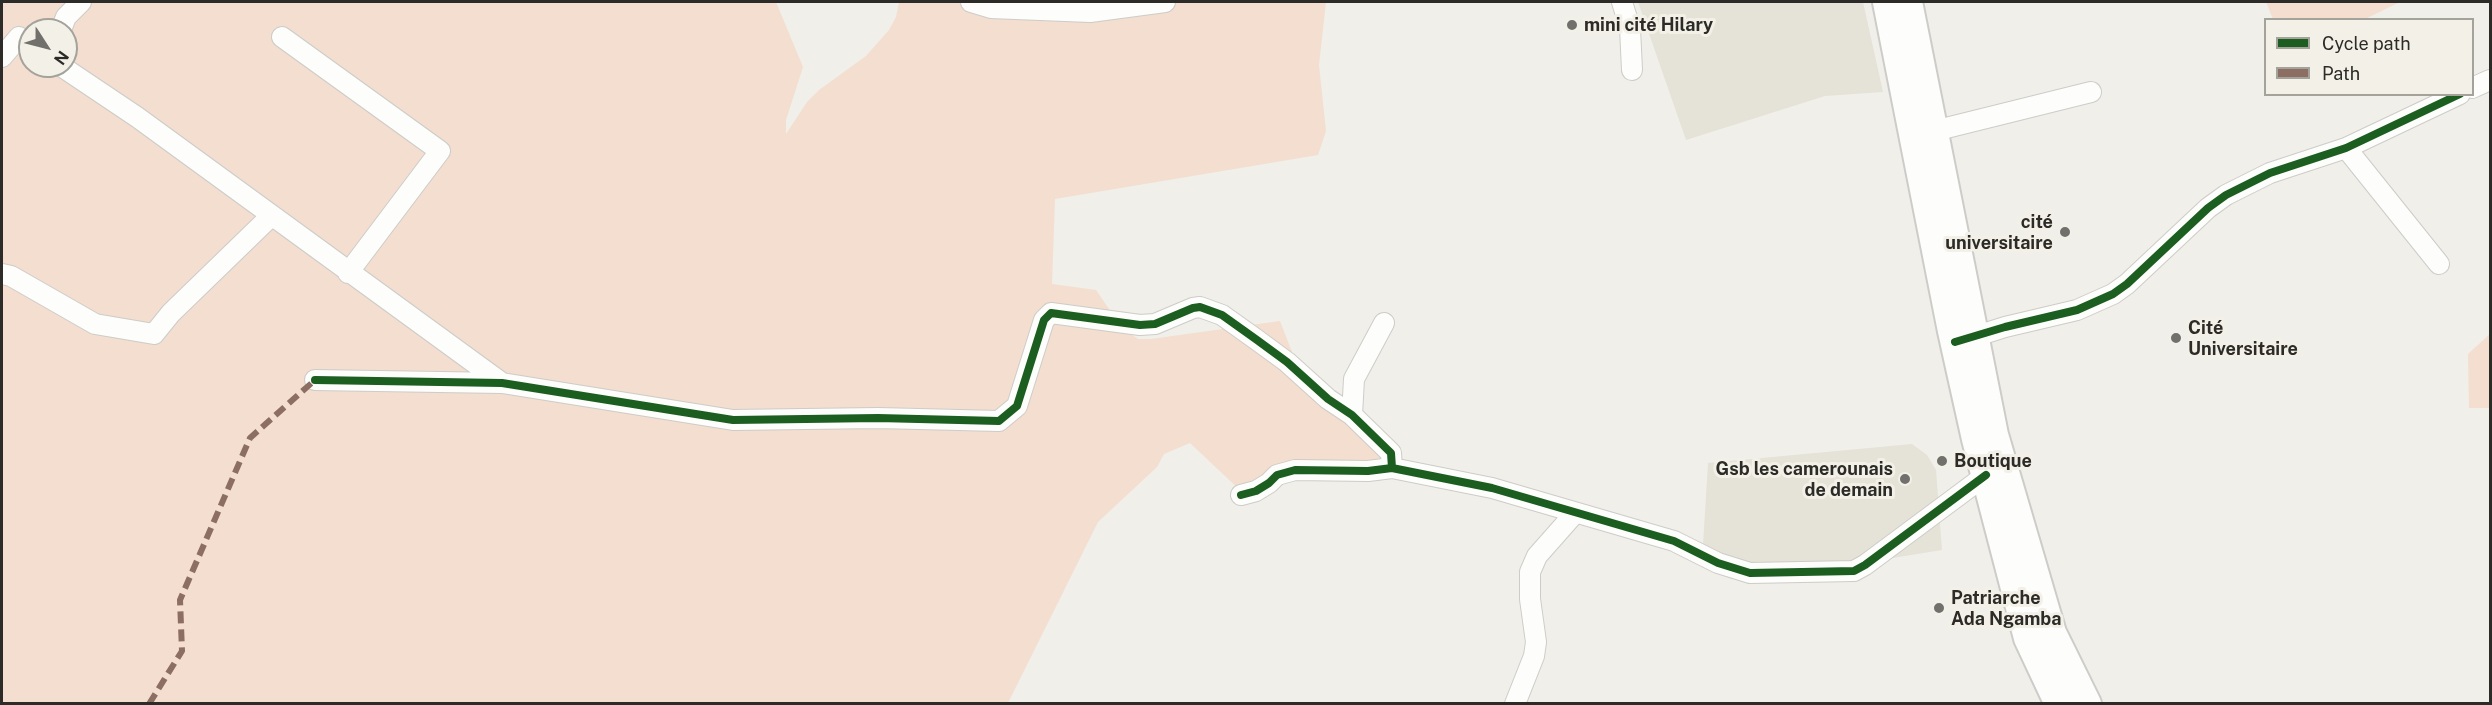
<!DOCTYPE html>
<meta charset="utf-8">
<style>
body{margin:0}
#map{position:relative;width:2492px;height:705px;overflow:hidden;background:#f0efea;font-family:"Public Sans",sans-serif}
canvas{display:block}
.frame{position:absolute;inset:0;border:3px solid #2c2b28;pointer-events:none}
.legend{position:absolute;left:2264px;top:18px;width:210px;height:78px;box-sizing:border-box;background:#f3f1e7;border:2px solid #a3a29b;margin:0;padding:8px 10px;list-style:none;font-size:18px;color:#2c2b28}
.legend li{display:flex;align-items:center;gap:12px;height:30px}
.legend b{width:30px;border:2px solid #a3a29b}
.north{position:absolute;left:18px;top:18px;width:60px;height:60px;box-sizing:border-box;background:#f3f1e7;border:2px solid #a3a29b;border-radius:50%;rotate:126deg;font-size:16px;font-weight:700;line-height:24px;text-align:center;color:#2c2b28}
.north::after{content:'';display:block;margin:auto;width:21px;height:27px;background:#71706c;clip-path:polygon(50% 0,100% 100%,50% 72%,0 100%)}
</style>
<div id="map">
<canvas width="2492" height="705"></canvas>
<div class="frame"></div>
<ul class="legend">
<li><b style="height:8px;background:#1b5e20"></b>Cycle path</li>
<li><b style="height:8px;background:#8d6e63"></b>Path</li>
</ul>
<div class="north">N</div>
</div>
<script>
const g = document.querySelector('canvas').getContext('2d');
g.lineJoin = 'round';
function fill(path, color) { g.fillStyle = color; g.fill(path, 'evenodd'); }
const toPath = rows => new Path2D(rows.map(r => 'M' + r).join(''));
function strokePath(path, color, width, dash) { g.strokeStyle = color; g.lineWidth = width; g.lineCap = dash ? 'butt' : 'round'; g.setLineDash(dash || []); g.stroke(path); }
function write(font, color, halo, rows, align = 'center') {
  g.font = font + ' "Public Sans",sans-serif'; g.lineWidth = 6; g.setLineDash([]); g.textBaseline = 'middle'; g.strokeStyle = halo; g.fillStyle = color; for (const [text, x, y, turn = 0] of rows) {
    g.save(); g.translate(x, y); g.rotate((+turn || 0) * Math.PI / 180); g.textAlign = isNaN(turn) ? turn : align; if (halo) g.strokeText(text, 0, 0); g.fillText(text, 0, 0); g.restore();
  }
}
const built = toPath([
 [1638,2,1863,2,1883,92,1825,96,1686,140],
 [1912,444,1927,455,1936,470,1942,550,1781,576,1731,579,1702,561,1708,463]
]);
const green = toPath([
 [2,2,776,2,803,67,786,120,786,134,807,102,819,90,866,56,889,30,896,17,899,2,963,2,991,8,1165,2,1326,2,1319,65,1326,131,1318,155,1055,199,1052,284,1096,290,1122,328,1138,339,1151,339,1280,321,1295,360,1328,399,1392,468,1295,470,1242,492,1190,443,1164,454,1157,467,1098,522,1008,703,2,703],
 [30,30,66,30,66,66,30,66],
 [2266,2,2400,2,2363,20,2273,19],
 [2490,334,2490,408,2469,408,2468,354]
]);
const street = toPath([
 [971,2,991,8,1090,12,1165,2],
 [1622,2,1630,28,1632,70],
 [61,30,66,17,81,2],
 [282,37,440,151,348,273],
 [2,57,19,37,30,45],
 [61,66,137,117,502,383],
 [2472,88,2490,80],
 [1934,131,2091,92],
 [2346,148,2439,264],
 [2,274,11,276,95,324,154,334,171,313,271,216],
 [1964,340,2005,327,2077,310,2113,294,2127,284,2208,208,2226,195,2270,173,2346,148,2460,94],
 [315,380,502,383,733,420,878,418,999,421,1017,406,1044,320,1051,313,1140,325,1155,324,1193,308,1200,307,1222,315,1257,340,1287,362,1328,399,1352,415,1391,453,1392,468],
 [1352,415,1354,379,1384,323],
 [1241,495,1256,491,1269,483,1277,475,1295,470,1368,471,1392,468,1492,488,1674,541,1718,563,1750,573,1854,571,1865,565,1986,475],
 [1515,704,1534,656,1536,642,1530,599,1530,572,1537,556,1575,513]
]);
const secondary = toPath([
 [1887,2,1952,331,1976,439,2028,638,2059,704],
 [1908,2,1994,435,2052,633,2087,704]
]);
const quiet = toPath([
 [149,704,182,651,180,600,250,438,315,380]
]);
const cycleway = toPath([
 [1955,342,2005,327,2077,310,2113,294,2127,284,2208,208,2226,195,2270,173,2346,148,2460,94],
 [315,380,502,383,733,420,878,418,999,421,1017,406,1044,320,1051,313,1140,325,1155,324,1193,308,1200,307,1222,315,1257,340,1287,362,1328,399,1352,415,1391,453,1392,468],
 [1241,495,1256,491,1269,483,1277,475,1295,470,1368,471,1392,468,1492,488,1674,541,1718,563,1750,573,1854,571,1865,565,1986,475]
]);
const markers = [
 [1572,25,6,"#71706c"],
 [2065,232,6,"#71706c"],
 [2176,338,6,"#71706c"],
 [1942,461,6,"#71706c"],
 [1905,479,6,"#71706c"],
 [1939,608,6,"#71706c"]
];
const poiNames = [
 ["mini cité Hilary",1584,25],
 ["cité",2053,222,"right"],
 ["universitaire",2053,243,"right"],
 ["Cité",2188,328],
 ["Universitaire",2188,349],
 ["Boutique",1954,461],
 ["Gsb les camerounais",1893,469,"right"],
 ["de demain",1893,490,"right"],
 ["Patriarche",1951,598],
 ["Ada Ngamba",1951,619]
];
fill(built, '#e5e2d7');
fill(green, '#f3ded0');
strokePath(street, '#cdccc8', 22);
strokePath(secondary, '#cdccc8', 32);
strokePath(street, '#fdfdfc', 20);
strokePath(secondary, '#fdfdfc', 28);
strokePath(quiet, '#8d6e63', 6, [12, 6]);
strokePath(cycleway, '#1b5e20', 8);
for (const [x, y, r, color] of markers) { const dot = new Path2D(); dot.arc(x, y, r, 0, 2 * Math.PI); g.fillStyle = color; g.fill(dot); strokePath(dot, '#f3f1e7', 2); }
write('bold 18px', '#2c2b28', '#f3f1e7', poiNames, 'left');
</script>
